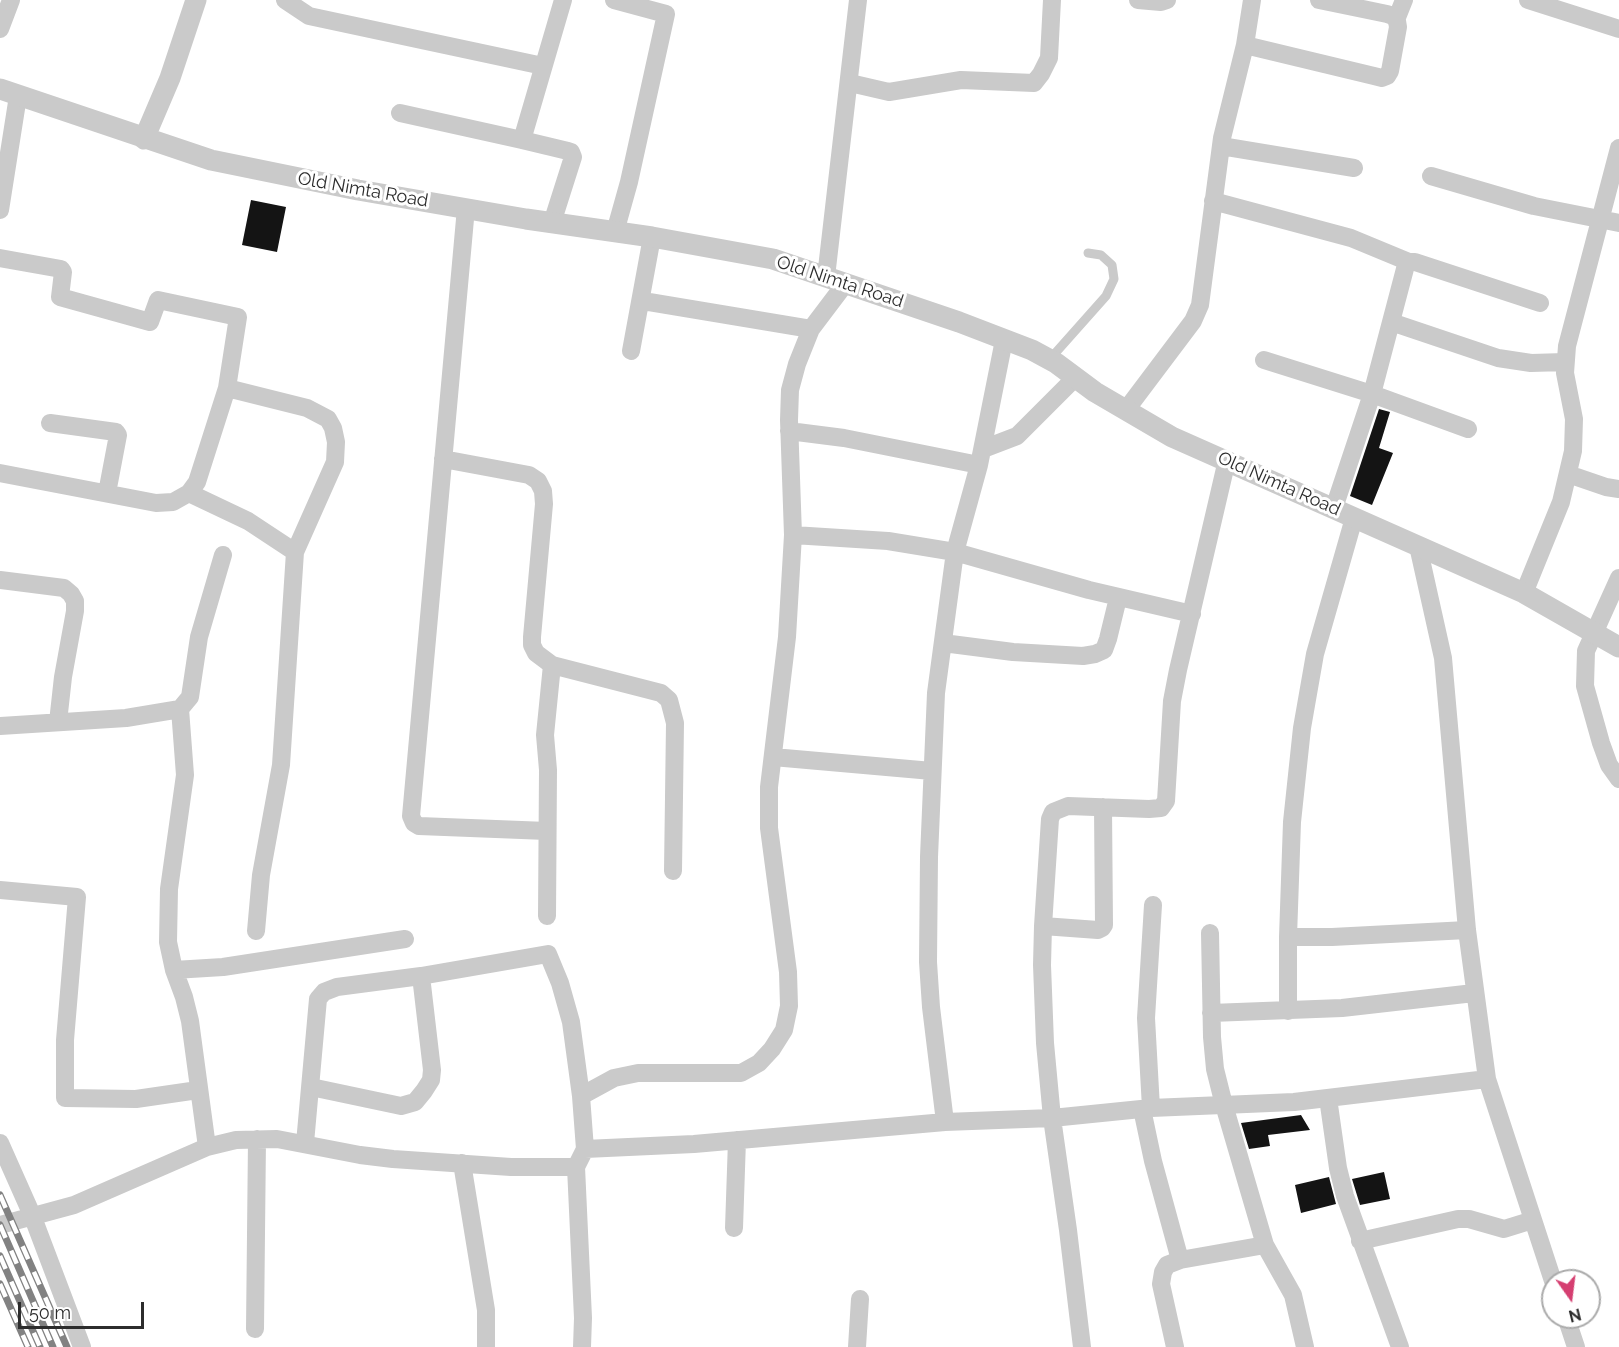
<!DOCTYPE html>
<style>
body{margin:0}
#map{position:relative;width:1619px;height:1347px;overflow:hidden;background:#fff;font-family:Raleway,sans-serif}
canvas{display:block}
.north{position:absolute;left:1541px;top:1269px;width:60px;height:60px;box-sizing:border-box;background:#fff;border:2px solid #ababab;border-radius:50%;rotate:166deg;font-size:16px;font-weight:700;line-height:24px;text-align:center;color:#2d2d2d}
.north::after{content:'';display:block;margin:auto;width:21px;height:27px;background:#d53f71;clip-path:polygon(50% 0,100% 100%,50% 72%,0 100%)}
.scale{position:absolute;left:18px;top:1302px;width:126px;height:27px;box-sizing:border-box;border:3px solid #2d2d2d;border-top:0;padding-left:8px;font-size:18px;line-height:21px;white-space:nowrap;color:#2d2d2d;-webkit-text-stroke:4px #fff;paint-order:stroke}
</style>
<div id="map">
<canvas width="1619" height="1347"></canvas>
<div class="north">N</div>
<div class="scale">50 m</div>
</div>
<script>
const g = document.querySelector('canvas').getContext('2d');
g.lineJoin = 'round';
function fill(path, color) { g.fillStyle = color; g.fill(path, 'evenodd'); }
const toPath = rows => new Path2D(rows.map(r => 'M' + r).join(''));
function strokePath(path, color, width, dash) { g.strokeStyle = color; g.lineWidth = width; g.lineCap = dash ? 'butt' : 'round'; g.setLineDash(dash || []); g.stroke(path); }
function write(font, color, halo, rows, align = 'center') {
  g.font = font + ' Raleway,sans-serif'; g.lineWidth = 6; g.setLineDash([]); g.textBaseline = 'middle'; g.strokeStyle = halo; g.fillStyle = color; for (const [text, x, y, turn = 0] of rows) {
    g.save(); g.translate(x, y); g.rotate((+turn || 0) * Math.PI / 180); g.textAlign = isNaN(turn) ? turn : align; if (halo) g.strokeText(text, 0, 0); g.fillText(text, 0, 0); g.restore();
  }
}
const building = toPath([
 [251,200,286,207,277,252,242,245],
 [1379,409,1390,412,1379,448,1393,453,1372,505,1350,496],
 [1301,1115,1310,1130,1268,1135,1270,1146,1249,1149,1241,1123],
 [1384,1172,1390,1199,1360,1205,1352,1179],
 [1329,1177,1336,1204,1301,1213,1295,1185]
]);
const service = toPath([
 [1050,359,1106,296,1114,279,1112,265,1101,255,1088,253]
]);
const minor = toPath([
 [285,0,309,16,543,66],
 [614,0,666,14,629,182,615,232],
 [1138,0,1161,2,1167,0],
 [1528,0,1619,29],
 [1396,20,1404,0],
 [0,29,11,0],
 [1245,45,1374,76,1382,78,1387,76,1390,71,1398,27,1397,21,1393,16,1387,14,1319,0],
 [850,83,889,92,961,80,1034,83,1041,74,1049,58,1052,0],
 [400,113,522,140],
 [1221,146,1354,168],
 [1431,176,1534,206,1619,223],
 [1213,201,1351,238,1409,262],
 [466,208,411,816,414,823,419,826,547,831],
 [0,210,18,96],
 [552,223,573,157,571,152,568,151,522,140,563,0],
 [0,258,61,269,63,272,60,297,150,322,158,300,238,317,227,388,197,482,189,493,173,502,156,503,0,473],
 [826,277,858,0],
 [649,302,811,329],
 [1391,322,1498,358,1531,363,1565,362],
 [631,351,652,237],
 [1264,360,1372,394,1468,429],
 [227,388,307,408,328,419,333,428,336,442,335,462,295,552,281,765,261,875,256,931],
 [1126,410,1193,321,1200,305,1222,138,1245,45,1252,0],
 [50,423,116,432,118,435,107,493],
 [789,431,844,438,979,465],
 [983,449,1017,436,1076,377],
 [443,459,529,475,538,481,543,491,544,504,532,637,532,645,536,653,552,665,661,693,669,700,675,723,673,871],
 [1568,474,1606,487,1619,489],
 [189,493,248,521,295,552],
 [1334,508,1372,394,1406,265,1409,262,1415,262,1540,303],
 [793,535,888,541,955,552,1089,590,1192,614],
 [1418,546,1443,658,1467,930,1487,1079,1553,1281],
 [1619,578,1586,651,1585,686,1601,743,1609,765,1619,779],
 [0,580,64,588,71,594,75,601,75,611,63,677,58,722],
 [1524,593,1561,502,1573,451,1574,419,1565,373,1567,346,1619,148],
 [943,643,1013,652,1083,656,1095,654,1104,650,1108,639,1118,598],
 [180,709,190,697,199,637,223,555],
 [0,726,126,718,180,709,185,775,169,889,168,942,174,970,184,997,190,1021,207,1147],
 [773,757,932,771],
 [0,890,77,897,65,1040,65,1098,136,1099,198,1090],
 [547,916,548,770,545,735,552,665],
 [1043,926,1098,930,1102,928,1104,925,1103,807],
 [1288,937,1332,937,1467,930],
 [174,970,223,967,405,939],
 [421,976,548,954,560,983,571,1022,581,1096],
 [1288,1011,1288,937,1292,822,1302,728,1315,654,1354,518],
 [1211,1013,1342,1008,1474,993],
 [1328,1098,1338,1168,1345,1196,1400,1347],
 [1151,1108,1146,1018,1153,905],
 [1142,1109,1153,1161,1180,1260,1265,1245,1224,1105,1215,1069,1212,1037,1210,933],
 [945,1122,931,1007,928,962,929,857,936,693,955,552,979,465,1004,340],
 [0,1143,32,1215,82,1347],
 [305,1143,318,999,324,992,337,987,421,976,432,1070,431,1080,424,1091,415,1102,401,1106,311,1087],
 [585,1149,694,1144,945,1122,1052,1118,1151,1108,1294,1102,1487,1079],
 [462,1163,486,1310,486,1347],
 [576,1167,583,1318,582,1347],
 [0,1225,74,1205,207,1147,236,1140,277,1139,360,1155,393,1159,511,1167,576,1167,585,1149,581,1096,614,1078,638,1073,741,1073,759,1063,772,1049,784,1030,789,1006,788,972,769,828,769,787,787,637,793,535,789,420,790,390,797,364,811,329,845,284],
 [734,1228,737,1140],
 [1360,1241,1458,1219,1469,1219,1504,1229,1533,1220],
 [1265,1245,1293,1295,1305,1347],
 [1566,1317,1576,1347],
 [255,1329,257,1139],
 [857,1347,860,1299],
 [1082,1347,1068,1230,1052,1118,1045,1043,1042,965,1043,926,1050,819,1053,812,1068,806,1149,809,1161,808,1166,801,1172,701,1178,670,1227,460],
 [1175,1347,1161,1284,1163,1272,1167,1265,1180,1260]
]);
const tertiary = toPath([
 [0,89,211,160,358,190,526,219,652,237,773,259,959,322,1032,350,1056,363,1095,392,1172,437,1524,593,1619,647],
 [144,139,170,78,196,0]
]);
const rail = toPath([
 [0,1195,67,1347],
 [0,1225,53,1347],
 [0,1256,40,1347],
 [0,1284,28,1347]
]);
const streetNames = [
 ["Old Nimta Road",363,190,10],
 ["Old Nimta Road",840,282,18],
 ["Old Nimta Road",1279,484,24]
];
fill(building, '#141414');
strokePath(service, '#cacaca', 9);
strokePath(minor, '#cacaca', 18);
strokePath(tertiary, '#cacaca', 21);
strokePath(rail, '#828282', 7);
strokePath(rail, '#fff', 4.5, [14]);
write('18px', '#2d2d2d', '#fff', streetNames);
</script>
